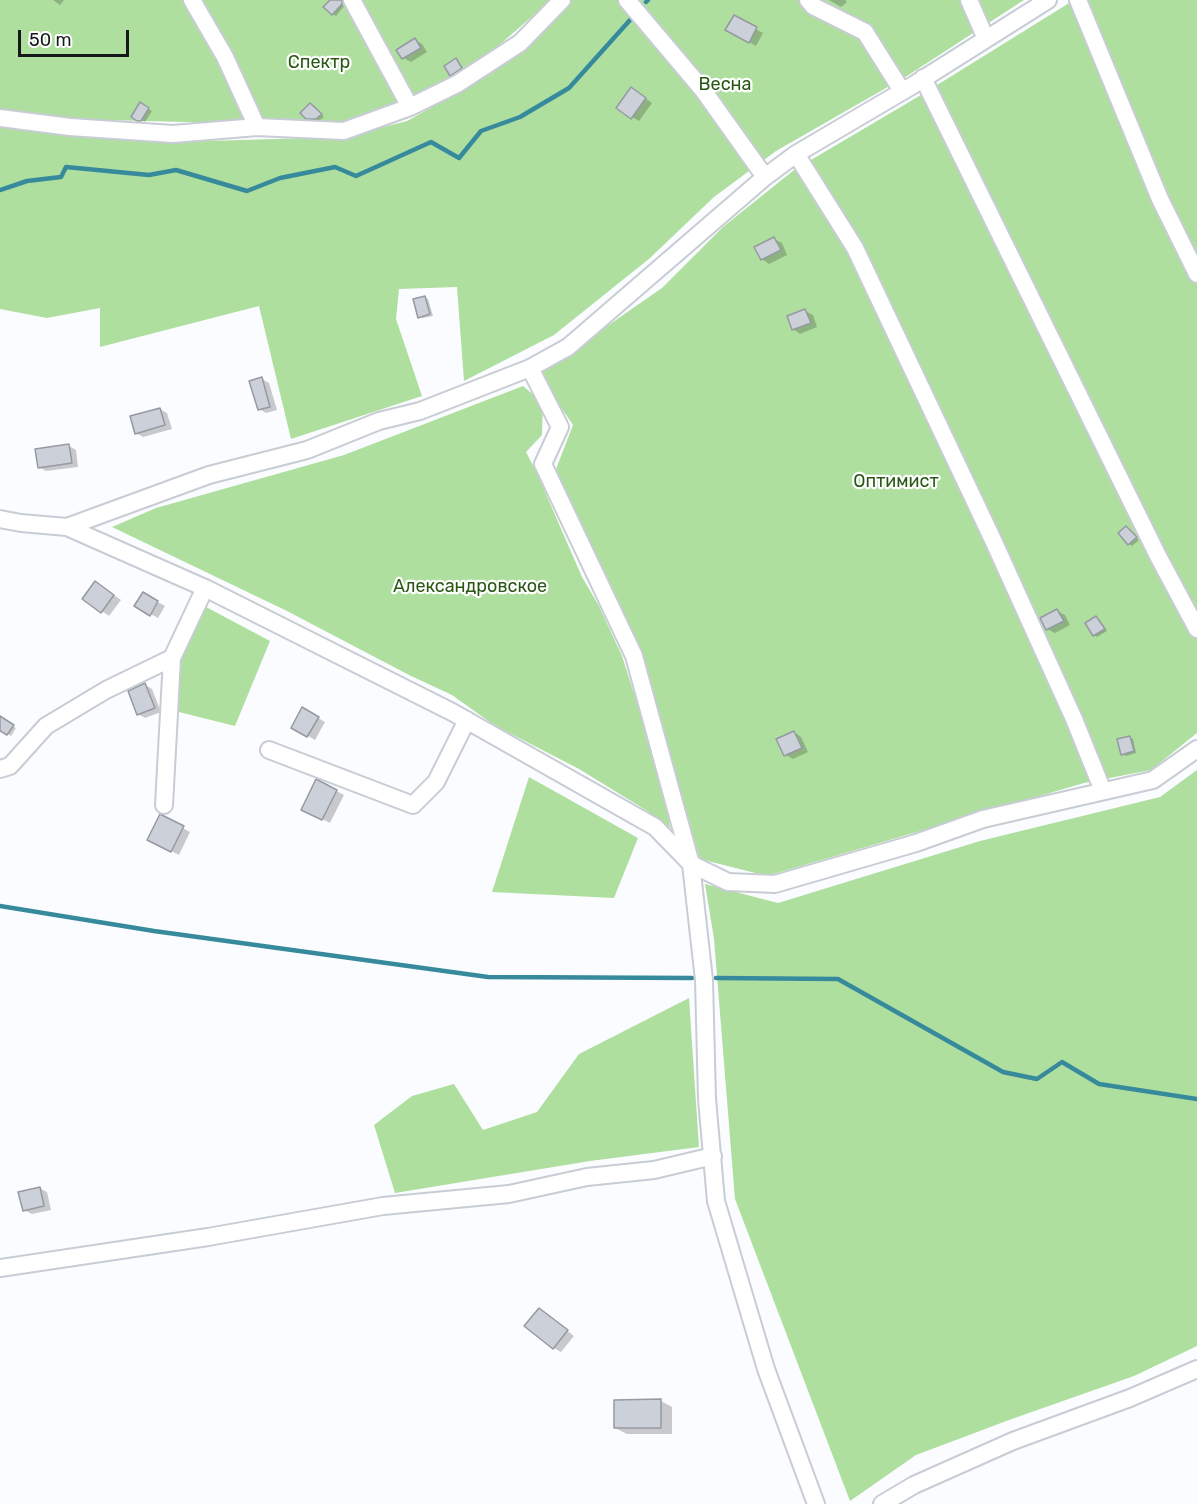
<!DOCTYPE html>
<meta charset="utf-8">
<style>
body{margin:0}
#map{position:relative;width:1197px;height:1504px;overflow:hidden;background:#fafcff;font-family:Rubik,sans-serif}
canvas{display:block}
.scale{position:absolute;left:18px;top:30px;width:111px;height:27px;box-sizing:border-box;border:3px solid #17181b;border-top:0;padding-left:8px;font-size:18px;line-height:21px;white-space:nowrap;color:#17181b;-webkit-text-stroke:4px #fff;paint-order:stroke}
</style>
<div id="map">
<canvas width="1197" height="1504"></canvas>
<div class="scale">50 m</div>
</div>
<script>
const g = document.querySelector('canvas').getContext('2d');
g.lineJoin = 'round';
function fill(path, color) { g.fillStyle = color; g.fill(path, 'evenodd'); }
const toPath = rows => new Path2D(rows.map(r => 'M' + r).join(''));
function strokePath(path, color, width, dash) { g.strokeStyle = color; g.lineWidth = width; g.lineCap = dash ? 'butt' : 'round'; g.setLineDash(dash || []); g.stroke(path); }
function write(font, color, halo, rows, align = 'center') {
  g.font = font + ' Rubik,sans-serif'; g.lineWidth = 4.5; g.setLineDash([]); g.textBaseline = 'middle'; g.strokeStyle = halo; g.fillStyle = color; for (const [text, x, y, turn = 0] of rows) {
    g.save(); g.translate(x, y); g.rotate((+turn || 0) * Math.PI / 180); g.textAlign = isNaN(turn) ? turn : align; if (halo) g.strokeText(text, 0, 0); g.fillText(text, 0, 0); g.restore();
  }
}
const green = toPath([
 [0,0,551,0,466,74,406,104,339,126,68,119,0,112],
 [568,0,1024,0,907,76,776,151,714,197,650,258,554,335,464,381,457,287,399,289,396,319,422,396,291,439,259,306,100,347,100,308,47,318,0,309,0,125,171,142,345,137,407,121,491,74],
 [1074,0,1197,0,1197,733,1151,770,1084,783,767,876,700,859,642,657,556,469,573,425,538,374,662,288,723,227,794,170,921,95],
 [523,386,543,403,542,435,526,452,536,471,582,577,599,606,622,656,664,787,671,835,649,812,579,769,494,725,452,695,409,675,287,611,112,527,156,508,344,455],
 [206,607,270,641,235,726,175,711,177,668],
 [1197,770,1197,1346,1134,1376,1009,1420,916,1455,850,1501,735,1199,714,939,705,884,778,903,980,841,1160,797],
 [529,777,638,838,614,898,492,892],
 [689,998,699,1147,590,1161,395,1193,374,1125,412,1096,454,1084,483,1130,537,1112,579,1054]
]);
const shadow = toPath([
 [53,0,64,0,60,5],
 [332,0,338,0,344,6,336,16,333,14],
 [829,0,845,0,847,2,841,7],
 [734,17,763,33,756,46,727,30],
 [415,40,422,44,427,52,411,62,404,58,398,50],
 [456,60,459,62,464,70,454,76,451,75],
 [638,93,652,103,639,121,632,117],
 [140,104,152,111,145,122,133,117],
 [314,106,324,117,320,120,311,120,307,118],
 [774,239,782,243,787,255,769,264,762,259],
 [425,297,428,299,433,316,423,318,420,317],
 [805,311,813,315,817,327,800,334,793,329],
 [262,379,269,383,277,410,266,413,259,409],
 [160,409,167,413,172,429,143,437,136,433],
 [69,446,76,450,78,467,46,471,39,467],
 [1126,528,1139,540,1132,546,1129,544],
 [103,587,121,600,109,616,85,599],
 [143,594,165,606,158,618,136,606],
 [1057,611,1065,615,1070,625,1055,633,1047,629],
 [1096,618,1099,619,1107,631,1097,637,1094,635],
 [145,685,152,689,161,712,145,718,138,714],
 [303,709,325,722,315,740,293,727],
 [0,718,16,728,11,736,0,729],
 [794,732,801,737,808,752,793,759,786,755],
 [1130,738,1133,739,1136,753,1126,756,1123,754],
 [317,781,344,795,330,823,310,813],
 [160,816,190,832,179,855,156,843],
 [39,1188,47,1192,51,1210,32,1214,24,1210],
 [540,1310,574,1336,561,1352,554,1348],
 [661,1401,672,1407,672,1434,627,1434,615,1428]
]);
const stream = toPath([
 [646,2,648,0],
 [0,190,27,181,61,177,66,167,149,175,176,170,247,191,280,178,335,167,356,176,431,142,459,158,481,131,520,117,569,88,630,20],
 [0,906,154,931,488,977,692,978],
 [716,978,838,979,1003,1072,1037,1079,1062,1062,1099,1084,1197,1099]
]);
const building = toPath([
 [330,0,342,0,342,4,332,15,323,7,330,0],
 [734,15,757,27,749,43,725,30,734,15],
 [415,38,421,48,402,59,396,50,415,38],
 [456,58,462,68,450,76,444,66,456,58],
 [631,87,646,98,631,119,616,108,631,87],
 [140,102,149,108,141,121,137,121,131,117,140,102],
 [310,103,322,114,316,119,306,119,300,113,310,103],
 [774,237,781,250,761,260,754,247,774,237],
 [425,296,430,314,418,318,413,299,425,296],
 [805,309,811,323,792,330,787,316,805,309],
 [262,377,270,407,258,410,249,381,262,377],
 [160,408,165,425,135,434,130,416,160,408],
 [69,444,72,463,38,468,35,449,69,444],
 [1126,526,1137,537,1128,545,1118,533,1126,526],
 [95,581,114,595,101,613,82,599,95,581],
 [143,592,158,601,150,616,134,606,143,592],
 [1057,609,1064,621,1046,630,1040,618,1057,609],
 [1096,616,1105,629,1093,636,1085,623,1096,616],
 [145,683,155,708,137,715,128,691,145,683],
 [302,707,319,717,307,737,291,728,302,707],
 [0,716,14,725,7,735,0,731,0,716],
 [794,731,802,748,784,756,776,739,794,731],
 [1130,736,1134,751,1121,755,1117,739,1130,736],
 [316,779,337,790,322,820,301,810,316,779],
 [160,814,184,826,171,852,147,840,160,814],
 [40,1187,44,1206,23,1211,18,1192,40,1187],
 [539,1308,568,1330,553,1349,524,1326,539,1308],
 [661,1399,661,1428,614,1428,614,1400,661,1399]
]);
const minor = toPath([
 [192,0,225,57,257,127],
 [808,0,813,6,865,32,902,91],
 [969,0,986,39],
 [1078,0,1160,199,1197,274],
 [923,78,1158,556,1197,629],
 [410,107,457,84,520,43,562,0],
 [0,118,70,127,173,134,257,127,344,131,410,107,352,0],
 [796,154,855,248,993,540,1074,719,1103,791],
 [765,177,796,154,915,84,1048,0],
 [530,368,560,427,543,464,634,656,691,864,728,882,775,884,916,843,983,819,1153,780,1197,749],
 [0,519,21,523,67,527,205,588,452,712,655,827,691,864,704,980,707,1099,716,1201,766,1369,816,1504],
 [67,527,209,475,307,450,379,421,420,411,530,368,568,347,765,177,703,90,627,0],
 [269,750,413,805,436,782,467,720],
 [0,769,10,766,46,726,106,690,172,658],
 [164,805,172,658,205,588],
 [0,1268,208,1237,383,1206,509,1194,587,1177,654,1170,713,1156],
 [882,1504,914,1485,1013,1441,1130,1398,1197,1369]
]);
const parkNames = [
 ["Спектр",319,63],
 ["Весна",725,85],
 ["Оптимист",896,482],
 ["Александровское",470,587]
];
fill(green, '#afdf9f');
fill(shadow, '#0003');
strokePath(stream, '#378a9c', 4.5);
fill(building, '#ccd0d8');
strokePath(building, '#9599a1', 1.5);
strokePath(minor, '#c8ccd4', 20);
strokePath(minor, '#fff', 16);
write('18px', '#285814', '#fff', parkNames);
</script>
